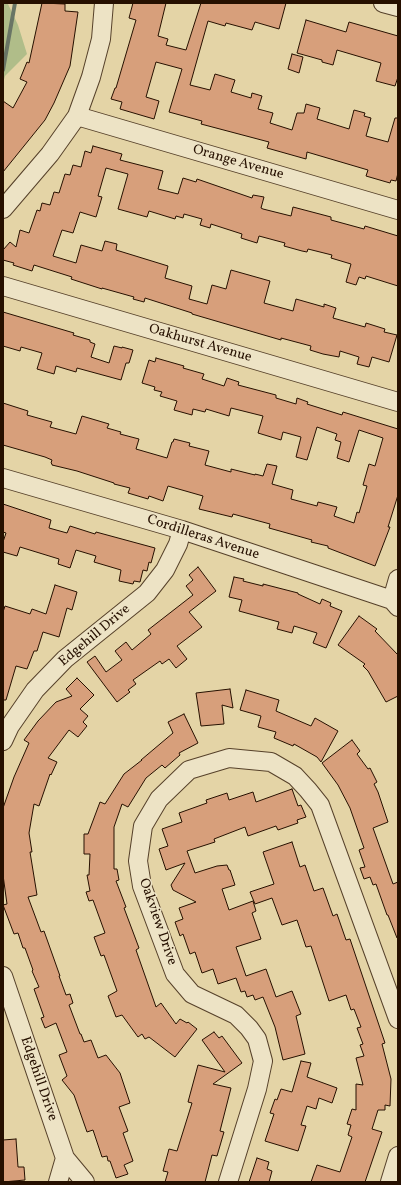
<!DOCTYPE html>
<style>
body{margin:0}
#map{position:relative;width:401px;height:1185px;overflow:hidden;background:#e4d4a6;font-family:Vollkorn,serif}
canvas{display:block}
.frame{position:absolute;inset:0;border:4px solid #261000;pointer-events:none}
</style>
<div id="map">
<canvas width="401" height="1185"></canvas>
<div class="frame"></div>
</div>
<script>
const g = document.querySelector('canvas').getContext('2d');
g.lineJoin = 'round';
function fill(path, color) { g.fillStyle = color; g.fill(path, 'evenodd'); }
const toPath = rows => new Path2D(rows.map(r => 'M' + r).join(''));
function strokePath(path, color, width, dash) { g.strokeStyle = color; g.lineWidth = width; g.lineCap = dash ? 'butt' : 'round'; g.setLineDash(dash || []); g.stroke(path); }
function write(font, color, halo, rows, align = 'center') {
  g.font = font + ' Vollkorn,serif'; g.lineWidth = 3; g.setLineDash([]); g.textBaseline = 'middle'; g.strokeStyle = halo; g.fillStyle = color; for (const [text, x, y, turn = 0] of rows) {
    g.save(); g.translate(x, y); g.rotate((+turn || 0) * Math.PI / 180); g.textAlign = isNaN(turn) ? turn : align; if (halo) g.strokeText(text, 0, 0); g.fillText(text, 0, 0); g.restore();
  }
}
const green = toPath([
 [3,3,9,3,8,4,18,25,27,54,5,76,3,83]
]);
const stream = toPath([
 [3,70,15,3]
]);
const building = toPath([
 [42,3,65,4,65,11,78,12,70,66,54,103,45,120,3,172,3,101,13,108,27,82,20,79,27,62,29,63,42,3],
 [133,3,166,3,158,36,168,39,166,45,186,50,201,3,286,3,279,29,255,22,252,30,226,23,225,26,208,21,190,85,210,90,215,74,235,80,231,92,251,98,252,93,262,96,258,109,273,113,270,123,292,130,297,113,304,113,306,104,320,108,317,119,349,129,354,110,365,113,364,116,371,118,366,136,388,142,395,118,398,118,398,173,396,181,391,180,390,183,366,176,368,170,307,152,306,159,267,148,269,142,201,124,202,121,169,112,182,69,156,62,146,97,159,101,154,119,120,109,122,102,111,99,115,88,116,88,136,20,129,18,133,3],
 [306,20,346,32,349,22,398,36,398,77,395,86,376,81,381,63,337,50,333,65,322,62,322,60,297,53,306,20],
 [292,54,303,57,299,73,288,69,292,54],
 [93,146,122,154,120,160,163,171,158,189,178,194,183,178,196,182,197,179,252,198,253,195,264,197,261,208,263,209,291,216,293,207,331,217,331,220,364,229,365,226,398,236,398,286,366,276,365,279,359,277,356,285,346,282,351,264,331,258,332,255,308,249,307,252,302,251,284,246,285,243,259,236,257,243,241,238,242,234,211,224,210,228,200,225,202,219,184,214,183,218,176,216,175,219,149,211,147,217,118,209,128,174,106,168,98,196,102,197,96,217,80,212,73,233,62,230,53,256,76,263,81,245,102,251,105,241,117,244,116,250,168,266,165,278,192,286,189,299,207,304,212,285,226,289,231,270,270,281,264,303,293,311,296,299,324,307,324,304,336,308,333,318,365,327,366,323,385,329,384,332,397,335,389,362,372,357,369,367,357,364,359,357,340,351,339,357,323,354,310,350,311,346,281,338,281,340,192,314,192,313,145,298,144,302,133,299,134,297,102,288,102,289,71,279,72,277,34,265,32,271,13,265,14,263,3,260,3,250,10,242,16,247,20,230,29,233,37,210,40,211,42,203,50,205,54,192,59,193,65,174,70,175,73,165,81,167,85,151,91,153,93,146],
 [3,312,74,333,73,335,90,340,90,342,95,344,91,357,109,363,114,346,122,348,122,347,133,350,129,363,126,363,121,380,77,368,76,372,56,366,54,374,37,369,42,353,21,347,20,351,3,346,3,312],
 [156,358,184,366,183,368,204,374,202,379,224,386,227,378,239,382,238,385,276,395,276,398,296,404,297,398,308,402,307,404,342,415,343,412,398,429,398,495,388,527,390,527,375,566,328,548,328,546,311,542,312,540,269,528,270,524,233,514,232,517,199,509,203,496,168,486,163,501,149,496,148,499,128,493,130,488,114,484,114,483,77,471,52,465,52,464,51,463,52,460,45,457,3,445,3,403,28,411,27,415,52,422,50,427,76,434,82,416,109,424,107,428,121,432,120,434,139,439,136,449,167,458,172,442,173,442,174,439,190,443,189,446,209,451,205,465,231,472,231,469,255,475,255,474,263,476,267,464,277,466,272,484,293,490,291,499,317,506,318,502,337,507,334,516,354,523,357,512,359,513,367,486,363,485,369,464,375,466,383,438,359,430,349,462,337,458,341,442,335,440,337,434,317,427,307,460,296,457,301,437,283,432,281,440,258,433,263,416,231,408,229,416,206,409,205,412,193,409,192,415,174,410,177,401,160,396,162,392,154,390,155,387,142,383,149,360,155,362,156,358],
 [3,504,51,520,49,528,67,533,70,526,95,534,96,532,155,548,151,563,149,562,147,571,143,570,140,582,134,581,133,584,119,581,121,570,94,562,96,556,76,550,70,568,58,564,59,559,20,547,17,556,3,552,3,542,6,533,3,532,3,504],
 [198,567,216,591,189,612,202,627,177,646,187,659,176,668,169,659,162,664,160,661,133,680,136,684,128,690,130,692,117,702,87,662,95,656,106,672,122,660,115,651,126,642,132,650,151,634,148,630,193,595,186,586,193,580,189,575,198,567],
 [234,577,244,579,243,581,263,586,263,584,298,593,298,594,320,604,322,599,331,603,330,606,342,611,326,648,313,643,317,633,294,626,292,633,277,629,279,622,239,611,242,600,229,597,234,577],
 [55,585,77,592,72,610,67,608,59,637,43,632,37,651,34,651,27,669,16,666,6,700,3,700,3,612,5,606,30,614,32,609,46,614,55,585],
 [359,616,377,629,375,631,398,655,398,696,386,702,368,671,363,666,365,664,338,645,359,616],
 [77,678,94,695,80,709,88,716,83,722,87,726,78,737,69,730,48,758,57,762,51,775,50,774,39,806,34,804,29,833,32,852,30,852,37,895,28,897,41,932,44,931,60,976,59,976,66,995,70,994,73,1003,69,1005,80,1034,81,1034,84,1042,91,1040,98,1058,106,1055,120,1073,130,1103,119,1107,128,1131,123,1133,133,1161,124,1165,128,1174,116,1178,110,1161,108,1161,107,1156,102,1157,93,1130,87,1132,74,1095,62,1080,67,1076,59,1055,67,1052,56,1023,45,1028,41,1018,44,1017,34,989,39,987,32,971,33,970,25,948,23,948,18,933,14,934,3,905,7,904,3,875,3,808,14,777,29,743,24,740,38,721,56,702,72,696,66,689,77,678],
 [230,689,233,708,222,705,224,724,201,726,196,693,230,689],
 [246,690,279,700,276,711,311,726,315,718,338,731,321,762,317,757,294,744,293,746,274,738,276,732,258,727,261,716,240,710,246,690],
 [184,714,198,743,179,753,180,755,165,768,162,765,146,778,128,807,122,804,114,827,114,869,117,869,119,880,116,881,126,907,124,908,139,948,136,950,156,1007,161,1003,176,1024,180,1019,187,1023,188,1022,197,1029,175,1057,149,1037,145,1039,142,1034,138,1037,122,1015,116,1017,108,996,117,991,104,955,101,956,94,937,105,933,93,900,89,901,86,892,90,891,87,875,89,875,90,854,84,854,84,834,88,834,100,802,105,804,124,774,142,760,141,760,173,733,168,722,184,714],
 [352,740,360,751,357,754,368,769,370,768,377,782,374,784,378,792,388,822,373,828,393,884,398,882,398,938,397,938,388,915,387,915,376,884,373,885,370,877,364,879,360,868,365,867,359,850,364,848,350,808,338,785,322,763,352,740],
 [292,789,298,806,301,805,306,817,297,820,298,823,278,830,276,826,248,836,245,827,214,839,215,842,187,851,195,873,217,866,227,865,229,870,230,870,235,885,222,889,229,910,253,901,256,911,252,913,261,939,236,947,246,976,266,969,276,997,292,991,301,1014,296,1016,305,1054,283,1060,275,1027,263,997,255,1000,253,995,247,997,245,991,241,992,236,978,218,984,213,969,202,973,195,952,190,954,183,934,180,936,175,922,183,919,179,908,196,902,173,890,171,885,185,863,166,870,159,849,168,846,162,829,182,822,179,813,207,803,206,800,227,793,229,800,253,792,256,802,292,789],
 [292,842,300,867,305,865,314,891,323,888,333,916,337,914,346,940,350,939,385,1043,382,1044,391,1079,390,1106,385,1105,385,1110,378,1110,372,1129,382,1132,365,1182,311,1182,317,1165,340,1172,352,1137,348,1135,351,1125,347,1124,352,1109,356,1110,356,1084,363,1085,356,1058,364,1056,360,1045,363,1044,357,1028,361,1027,354,1009,351,1010,346,995,329,1001,311,946,306,947,297,920,282,925,272,898,255,904,250,892,274,884,263,852,292,842],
 [214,1032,219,1038,222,1036,242,1063,213,1084,231,1088,220,1131,224,1132,217,1156,212,1155,205,1182,165,1182,168,1172,163,1171,169,1149,177,1151,192,1103,188,1102,198,1065,225,1072,202,1040,214,1032],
 [301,1061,311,1063,307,1077,337,1088,332,1103,319,1098,316,1109,307,1106,301,1125,306,1126,298,1151,265,1141,274,1114,270,1113,275,1099,277,1100,281,1089,292,1092,301,1061],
 [16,1139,18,1167,24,1167,25,1180,3,1182,3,1140,16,1139],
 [257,1158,269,1162,267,1169,272,1171,269,1182,249,1182,257,1158]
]);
const minor = toPath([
 [383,3,398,7],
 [77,116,398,210],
 [3,209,50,154,77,116,91,77,101,39,104,3],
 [3,286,398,402],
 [3,478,182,530,392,600,398,607],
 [392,600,398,579],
 [3,741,10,726,35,690,65,659,147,593,165,570,178,544,182,530],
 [3,976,65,1158,58,1182],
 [65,1158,85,1182],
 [228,1182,257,1089,263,1061,257,1039,249,1028,236,1015,192,994,175,974,142,886,138,861,143,826,159,799,189,770,229,758,271,762,295,776,308,790,320,805,398,1019],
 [390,1182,398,1156]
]);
const streetNames = [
 ["Orange Avenue",238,163,16],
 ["Oakhurst Avenue",200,344,16],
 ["Cordilleras Avenue",203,538,18],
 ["Edgehill Drive",95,636,-40],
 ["Oakview Drive",157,922,71],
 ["Edgehill Drive",38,1079,71]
];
fill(green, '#b0bd89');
strokePath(stream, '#697565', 4);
fill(building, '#d79f7b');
strokePath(building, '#261000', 1);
strokePath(minor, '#56412a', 20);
strokePath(minor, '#ede3c5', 18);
write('14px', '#261000', '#ede3c5', streetNames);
</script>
